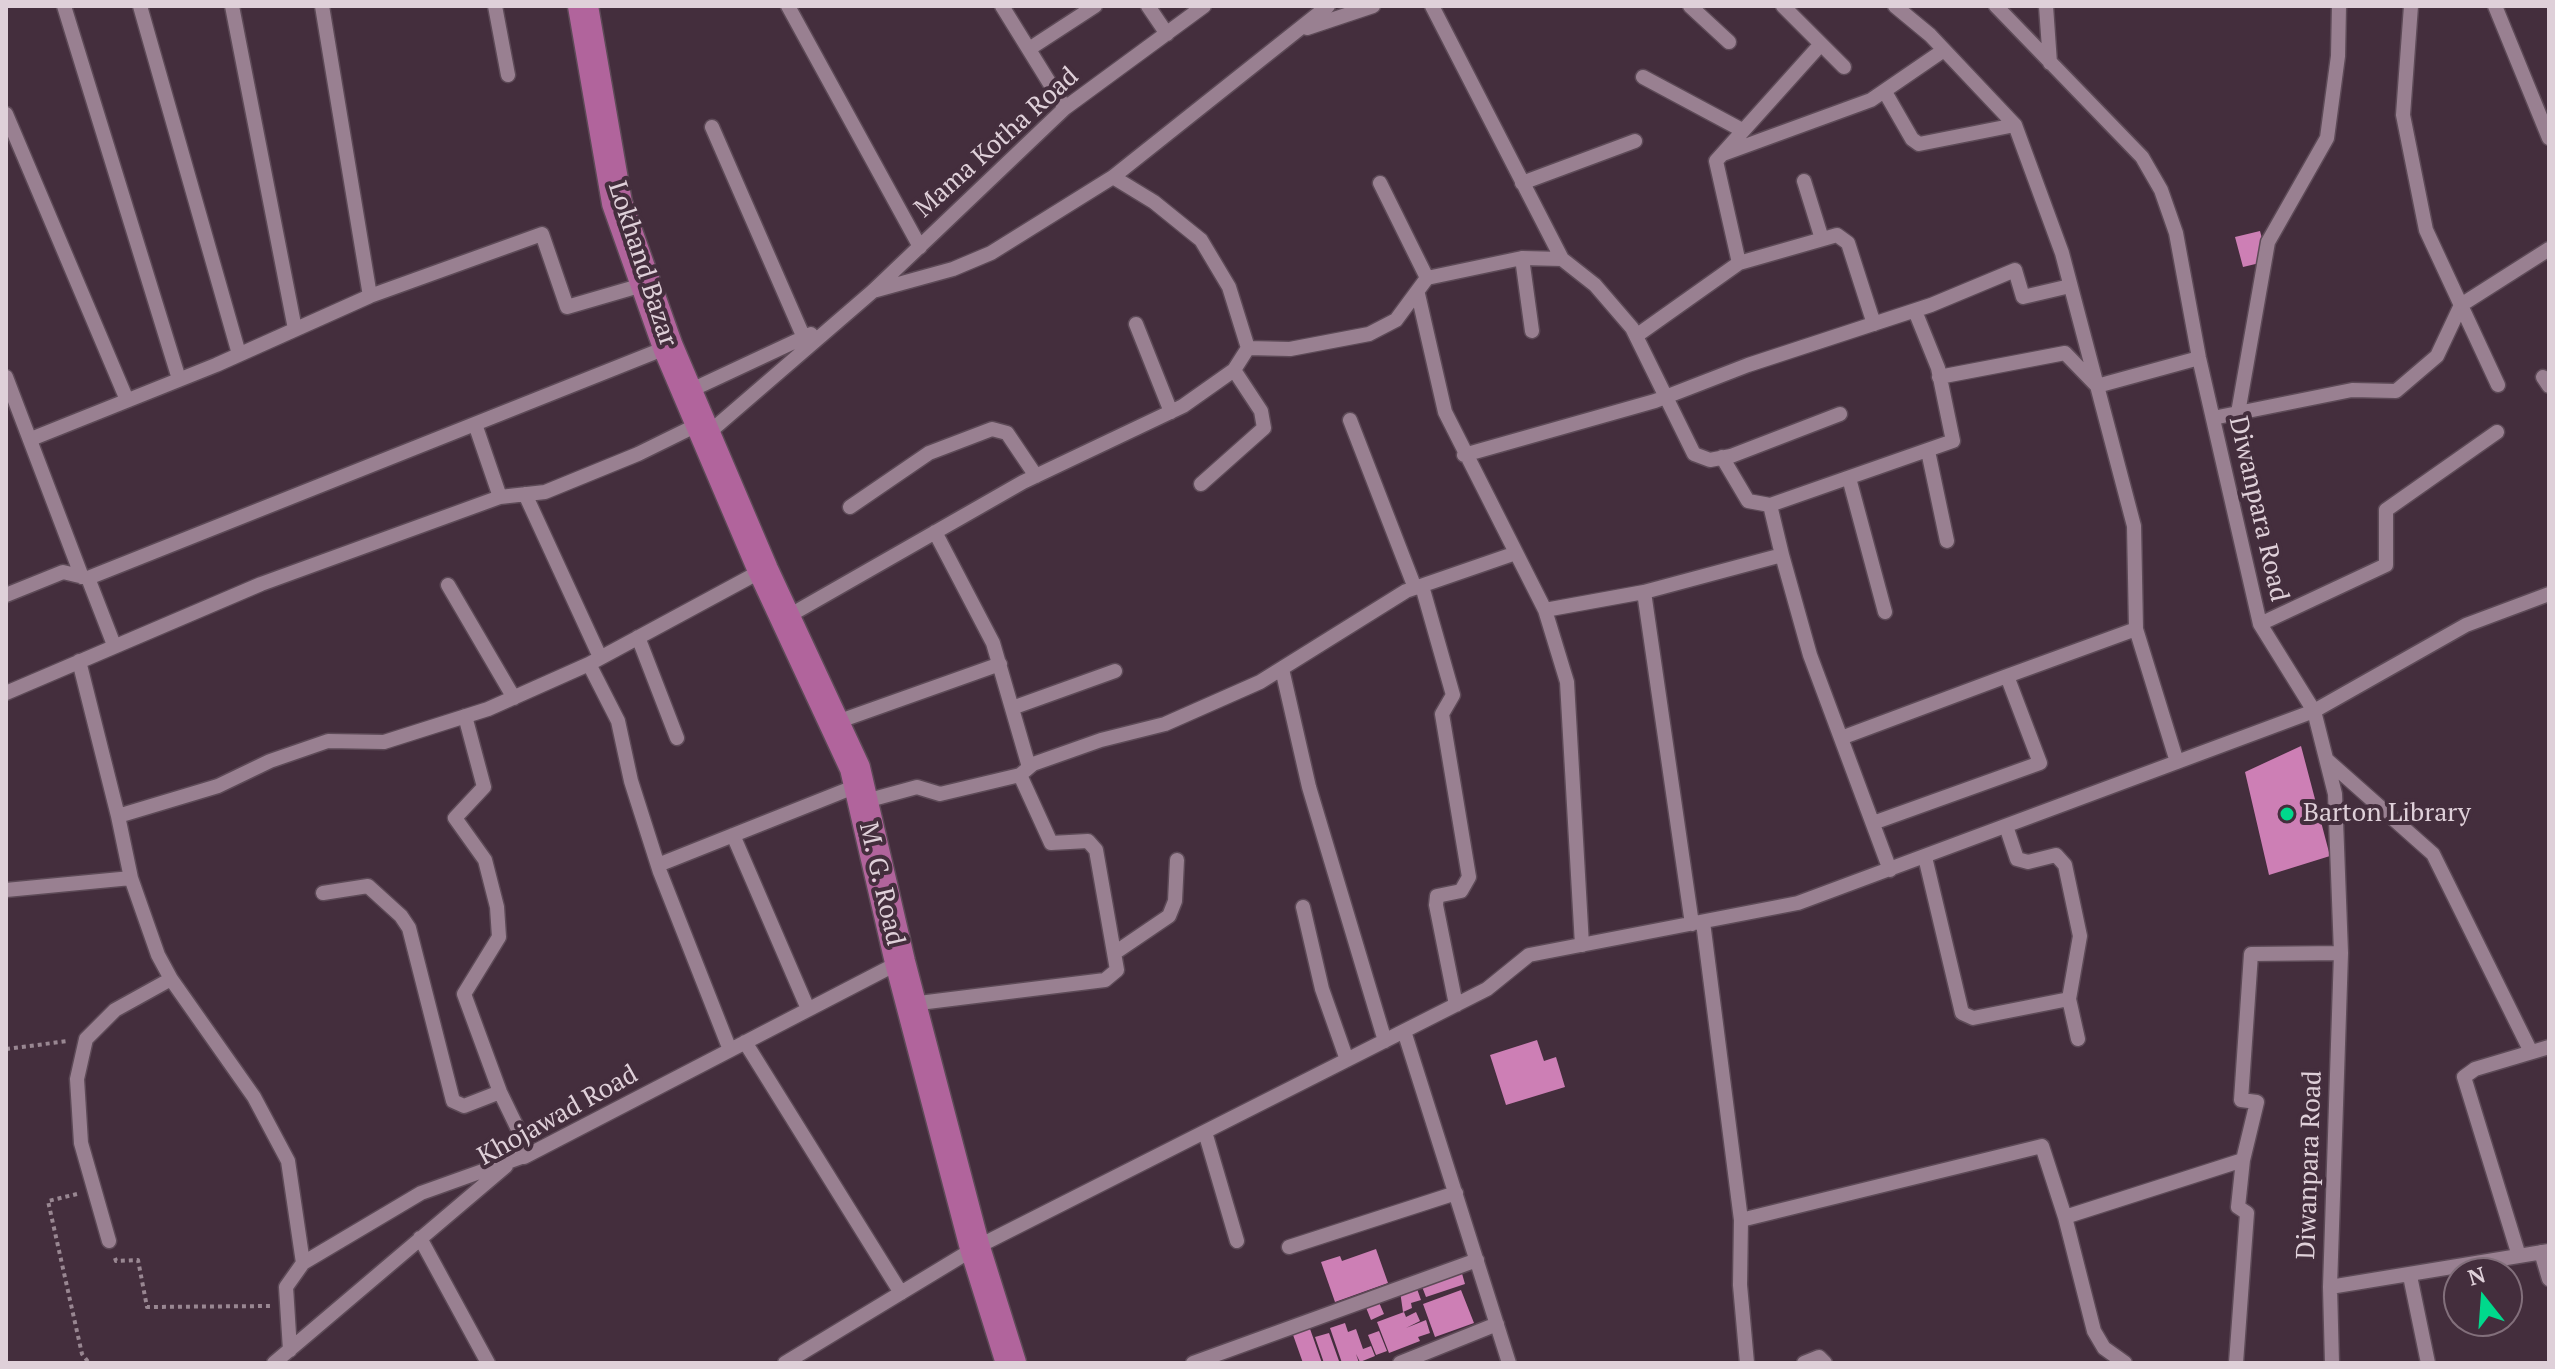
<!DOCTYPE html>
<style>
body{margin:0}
#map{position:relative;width:2555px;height:1369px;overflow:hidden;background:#442e3d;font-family:"PT Serif",serif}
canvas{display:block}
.frame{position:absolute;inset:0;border:8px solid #dfd0d9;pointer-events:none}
.north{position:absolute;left:2443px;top:1257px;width:80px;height:80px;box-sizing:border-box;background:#442e3d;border:2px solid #826f7b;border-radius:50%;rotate:343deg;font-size:22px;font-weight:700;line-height:32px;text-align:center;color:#dfd0d9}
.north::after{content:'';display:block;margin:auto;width:28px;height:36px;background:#00d98c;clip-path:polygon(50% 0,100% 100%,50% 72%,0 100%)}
</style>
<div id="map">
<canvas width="2555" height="1369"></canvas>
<div class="frame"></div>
<div class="north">N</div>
</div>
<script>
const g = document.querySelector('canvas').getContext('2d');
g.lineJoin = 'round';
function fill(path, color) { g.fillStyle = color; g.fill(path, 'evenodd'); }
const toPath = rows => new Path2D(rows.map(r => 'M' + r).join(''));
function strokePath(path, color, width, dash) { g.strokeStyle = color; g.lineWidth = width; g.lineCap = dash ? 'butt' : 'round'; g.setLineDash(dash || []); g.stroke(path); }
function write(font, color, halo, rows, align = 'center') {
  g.font = font + ' "PT Serif",serif'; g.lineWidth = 8; g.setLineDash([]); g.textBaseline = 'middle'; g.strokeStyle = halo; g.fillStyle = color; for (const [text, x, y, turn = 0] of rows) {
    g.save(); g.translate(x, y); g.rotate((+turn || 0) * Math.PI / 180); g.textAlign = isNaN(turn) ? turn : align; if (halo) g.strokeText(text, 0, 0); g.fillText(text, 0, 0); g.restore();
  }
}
const building = toPath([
 [2260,231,2268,261,2243,267,2235,237],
 [2301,746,2330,856,2269,875,2245,772],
 [1537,1040,1544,1061,1556,1057,1565,1087,1506,1105,1490,1055],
 [1376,1249,1388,1283,1335,1302,1321,1262,1340,1256,1342,1261],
 [1461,1270,1465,1284,1426,1297,1421,1284],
 [1416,1286,1421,1300,1411,1303,1412,1308,1403,1312,1400,1291],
 [1461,1290,1474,1323,1435,1337,1423,1304],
 [1378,1300,1384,1314,1371,1320,1365,1305],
 [1404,1312,1406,1317,1416,1312,1420,1321,1406,1328,1426,1320,1430,1333,1418,1337,1420,1341,1389,1353,1377,1322],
 [1345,1323,1348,1332,1356,1329,1363,1349,1371,1346,1375,1356,1360,1362,1356,1354,1359,1363,1342,1363,1330,1328],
 [1309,1326,1322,1363,1303,1363,1292,1332],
 [1379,1331,1387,1351,1376,1355,1368,1335],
 [1329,1333,1339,1361,1324,1363,1315,1337]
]);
const path = toPath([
 [6,1049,68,1041],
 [77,1194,48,1201,82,1354,89,1363],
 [115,1258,116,1261,138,1260,147,1307,272,1306]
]);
const minor = toPath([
 [64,6,179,379],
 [140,6,239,354],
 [232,6,295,329],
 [322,6,370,296],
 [495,6,508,75],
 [788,6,920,247],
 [1002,6,1065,108],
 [1148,6,1167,34],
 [1432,6,1562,259],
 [1690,6,1729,42],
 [1783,6,1844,67],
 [1996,6,2142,157,2161,190,2176,233,2199,358,2260,624,2314,711,2335,794,2341,953,2330,1287,2332,1363],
 [2046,6,2050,63],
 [2411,6,2403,115,2426,230,2498,385],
 [2495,6,2549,138],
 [1307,28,1373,6],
 [1029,49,1095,6],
 [1643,77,1742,130],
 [1885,92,1912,139,1919,144,2015,125],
 [6,114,127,400],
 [712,127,804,338],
 [1723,154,1871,100,1944,50],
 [1113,177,1328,6],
 [1804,181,1822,239],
 [1380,183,1427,278],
 [1522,183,1635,141],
 [1522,258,1532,331],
 [1739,263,1716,161,1821,44],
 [1418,294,1445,412,1545,610,1567,682,1582,945],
 [1136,324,1171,412],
 [1636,336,1739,263,1837,235,1848,243,1874,324],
 [1248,348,1290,349,1369,334,1396,320,1427,278,1522,258,1562,259,1595,285,1632,328,1694,454,1710,460,1731,456,1840,414],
 [6,377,82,577],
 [1939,377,2065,353,2097,386,2199,358],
 [2543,377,2549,386],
 [687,392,811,334],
 [2238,413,2268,242,2327,138,2338,56,2339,6],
 [2213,418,2352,390,2396,391,2437,356,2461,305,2549,249],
 [1350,420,1415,588],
 [475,424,500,497],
 [705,436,873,291,1065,108,1204,6],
 [31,439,216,365,370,296,542,234,567,307,646,284],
 [1928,451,1947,541],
 [1464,455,1655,401,1748,365,1931,305,2015,270,2023,297,2070,286],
 [1722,457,1748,501,1770,505],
 [1849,478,1885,612],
 [1201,484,1264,428,1261,411,1234,370],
 [525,494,600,657],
 [850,507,929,453,992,429,1007,433,1036,476],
 [935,532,993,643,1029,767],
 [1782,555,1770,505,1953,441,1938,368,1915,311],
 [88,578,114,645],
 [448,585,514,698],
 [1422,586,1453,695,1442,714,1469,877,1461,891,1437,896,1436,905,1456,1005],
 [1644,592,1782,555,1810,655,1890,870],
 [6,595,63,572,88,578,668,347],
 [1545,610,1644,592,1692,924],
 [785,618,1023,482,1183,406,1234,370,1248,348,1229,287,1201,240,1154,202,1113,177,991,253,953,269,873,291],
 [2260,624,2386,565,2386,510,2497,432],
 [2136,629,2177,762],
 [638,637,677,738],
 [79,661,118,816],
 [589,664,618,721,631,781,660,872,730,1050],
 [1282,669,1309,787,1385,1041],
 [6,693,261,584,500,497,545,492,638,454,699,424],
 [1012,708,1115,671],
 [834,723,1000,664],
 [1841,738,2007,676],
 [2327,760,2433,854,2531,1052],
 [862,802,917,787,940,794,1020,775,1033,764,1101,740,1165,724,1260,682,1406,591,1516,553],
 [1873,823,2040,763,2007,676,2136,629,2134,526,2062,253,2015,125,1930,35,1895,6],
 [2006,826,2017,859,2028,862,2056,855,2065,865,2080,936,2069,999,2078,1039],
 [733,835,808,1009],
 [1925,857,1962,1013,1973,1018,2069,999],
 [658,865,859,785],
 [131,878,118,816,218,786,270,761,328,741,384,742,488,709,589,664,763,570],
 [6,890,131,878,158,955,171,979,254,1097,288,1161,303,1263],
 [323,893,368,886,401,916,409,928,453,1101,464,1106,500,1092],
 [1303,907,1322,989,1347,1060],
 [1703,922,1741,1220,2042,1146,2065,1217,2243,1160],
 [1116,952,1169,916,1175,901,1177,860],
 [911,1004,1105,980,1117,970,1096,850,1088,841,1051,843,1020,775],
 [1404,1031,1509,1363],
 [745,1042,901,1293],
 [1205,1132,1237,1241],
 [524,1157,900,962],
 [2065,1217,2094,1331,2104,1348,2125,1363],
 [1741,1220,1740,1285,1747,1363],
 [420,1238,488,1363],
 [109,1241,81,1143,77,1079,86,1039,115,1010,171,979],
 [1289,1247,1456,1193],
 [2541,1252,2549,1279],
 [2519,1256,2464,1077,2475,1069,2549,1047],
 [2410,1276,2428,1363],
 [2330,1287,2549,1251],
 [290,1350,286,1287,303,1263,421,1193,530,1154,500,1092,464,994,499,937,497,907,485,860,455,818,484,787,465,716],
 [274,1363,506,1166],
 [785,1363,975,1248,1487,989,1529,955,1798,903,2314,711,2466,625,2549,594],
 [1193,1363,1477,1260],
 [1400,1363,1497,1324],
 [1804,1363,1819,1357,1825,1363],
 [2236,1363,2247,1213,2238,1207,2243,1160,2257,1102,2241,1100,2251,954,2341,953]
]);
const major = toPath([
 [583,6,617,203,668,347,763,570,855,768,900,962,975,1248,1011,1363]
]);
const markers = [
 [2287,814,8,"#00d98c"]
];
const streetNames = [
 ["Mama Kotha Road",997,143,-42],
 ["Lokhand Bazar",642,264,72],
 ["Diwanpara Road",2258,509,77],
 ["M. G. Road",881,884,77],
 ["Khojawad Road",558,1116,-29],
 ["Diwanpara Road",2310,1165,-88]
];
const poiNames = [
 ["Barton Library",2303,814]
];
fill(building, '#cd7fb5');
strokePath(minor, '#5d4a57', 17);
strokePath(major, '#5d4a57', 33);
strokePath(path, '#998792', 4, [4, 4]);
strokePath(minor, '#998091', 14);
strokePath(major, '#b1649c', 30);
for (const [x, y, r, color] of markers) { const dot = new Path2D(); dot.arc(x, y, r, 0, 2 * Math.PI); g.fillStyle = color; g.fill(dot); strokePath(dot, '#442e3d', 3); }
write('26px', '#dfd0d9', '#442e3d', streetNames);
write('26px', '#dfd0d9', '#442e3d', poiNames, 'left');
</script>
